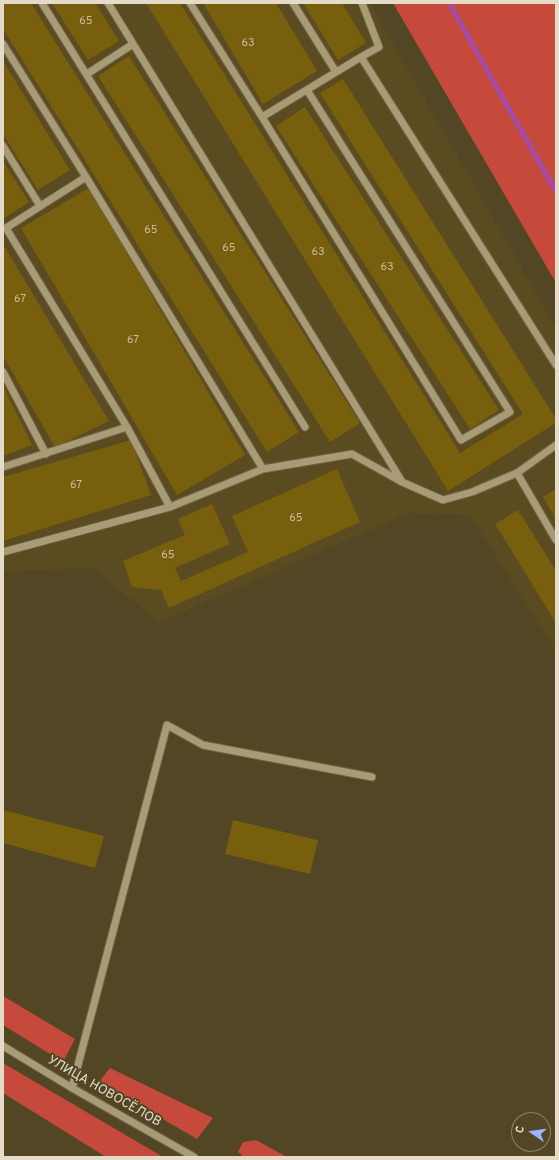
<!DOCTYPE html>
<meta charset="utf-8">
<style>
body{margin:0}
#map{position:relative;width:559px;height:1160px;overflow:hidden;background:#534624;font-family:Overpass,sans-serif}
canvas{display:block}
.frame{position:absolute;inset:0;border:4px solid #e4dcc9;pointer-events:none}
.north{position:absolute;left:511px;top:1112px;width:40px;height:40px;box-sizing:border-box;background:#534624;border:1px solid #8d8266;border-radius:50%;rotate:283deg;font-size:11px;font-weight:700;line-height:16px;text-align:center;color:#e4dcc9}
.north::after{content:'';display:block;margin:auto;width:14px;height:18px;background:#9cb4fd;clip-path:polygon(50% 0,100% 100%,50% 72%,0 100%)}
</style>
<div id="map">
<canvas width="559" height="1160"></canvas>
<div class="frame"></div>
<div class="north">С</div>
</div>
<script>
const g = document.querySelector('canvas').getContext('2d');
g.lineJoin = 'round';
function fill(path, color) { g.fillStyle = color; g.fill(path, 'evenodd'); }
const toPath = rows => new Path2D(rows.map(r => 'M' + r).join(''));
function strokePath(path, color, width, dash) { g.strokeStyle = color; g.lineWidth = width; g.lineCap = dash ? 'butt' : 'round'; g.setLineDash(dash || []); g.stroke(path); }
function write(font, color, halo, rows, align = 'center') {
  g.font = font + ' Overpass,sans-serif'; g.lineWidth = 4; g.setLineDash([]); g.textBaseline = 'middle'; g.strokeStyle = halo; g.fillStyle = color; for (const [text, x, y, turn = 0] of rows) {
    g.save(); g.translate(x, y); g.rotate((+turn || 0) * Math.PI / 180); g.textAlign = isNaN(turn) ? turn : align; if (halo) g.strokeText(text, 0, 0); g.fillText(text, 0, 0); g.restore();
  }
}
const built = toPath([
 [3,3,370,3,556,328,556,651,470,515,409,513,159,622,92,567,3,572]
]);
const forest = toPath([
 [393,3,556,3,556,283],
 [3,996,75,1039,63,1062,3,1025],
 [3,1063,163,1157,106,1157,3,1093],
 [110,1068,213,1118,197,1139,99,1082],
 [256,1140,287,1157,244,1157,238,1152,243,1142]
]);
const stream = toPath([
 [449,3,556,192]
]);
const building = toPath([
 [3,3,31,3,299,432,267,452,3,29],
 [52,3,95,3,119,41,88,60],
 [146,3,180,3,460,453,523,414,320,93,343,79,556,419,556,423,448,491],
 [203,3,276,3,317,71,263,104],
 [303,3,342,3,366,43,338,60],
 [129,56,360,423,330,442,98,76],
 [3,61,70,170,38,190,3,134],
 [305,107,499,410,470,429,276,126],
 [3,161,29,202,3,219],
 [89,188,245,455,177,495,21,228],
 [3,244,109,421,55,447,3,356],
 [3,386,32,445,3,456],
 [131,440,151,495,3,541,3,477],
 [337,469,360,522,169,608,161,590,132,587,123,561,185,535,178,519,212,504,230,544,175,568,181,581,248,552,232,516],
 [556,489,556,519,543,497],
 [518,510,556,571,556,623,495,524],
 [3,810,104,836,95,868,3,843],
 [233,820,318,840,310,874,225,854]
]);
const minor = toPath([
 [42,3,305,427],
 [108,3,401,480],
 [190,3,262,117],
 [293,3,336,72],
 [362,3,379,47,361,57,556,365],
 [3,44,86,177,263,469],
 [87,74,133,44],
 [307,90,510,412,461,440,262,117,361,57],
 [3,146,40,206],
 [86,177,6,228,127,427,170,507],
 [3,372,46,454],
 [3,467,127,427],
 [517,473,556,540],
 [3,552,170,507,263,469,352,454,402,482,443,500,472,492,517,473,556,445],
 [3,1046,72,1088,194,1157],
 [72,1088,167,725,203,745,372,777]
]);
const numberNames = [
 ["65",86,22],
 ["63",248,44],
 ["65",151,231],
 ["65",229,249],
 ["63",318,253],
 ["63",387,268],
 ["67",20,300],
 ["67",133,341],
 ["67",76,486],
 ["65",296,519],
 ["65",168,556]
];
const streetNames = [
 ["УЛИЦА НОВОСЁЛОВ",104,1092,30]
];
fill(built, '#5b4b21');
fill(forest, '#c54a3b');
strokePath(stream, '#a64ba1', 5.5);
fill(building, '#775f0d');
strokePath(minor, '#6f6446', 9);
strokePath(minor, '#a99b76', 7);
write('11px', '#c9bd9a', null, numberNames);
write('13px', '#e4dcc9', '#534624', streetNames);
</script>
